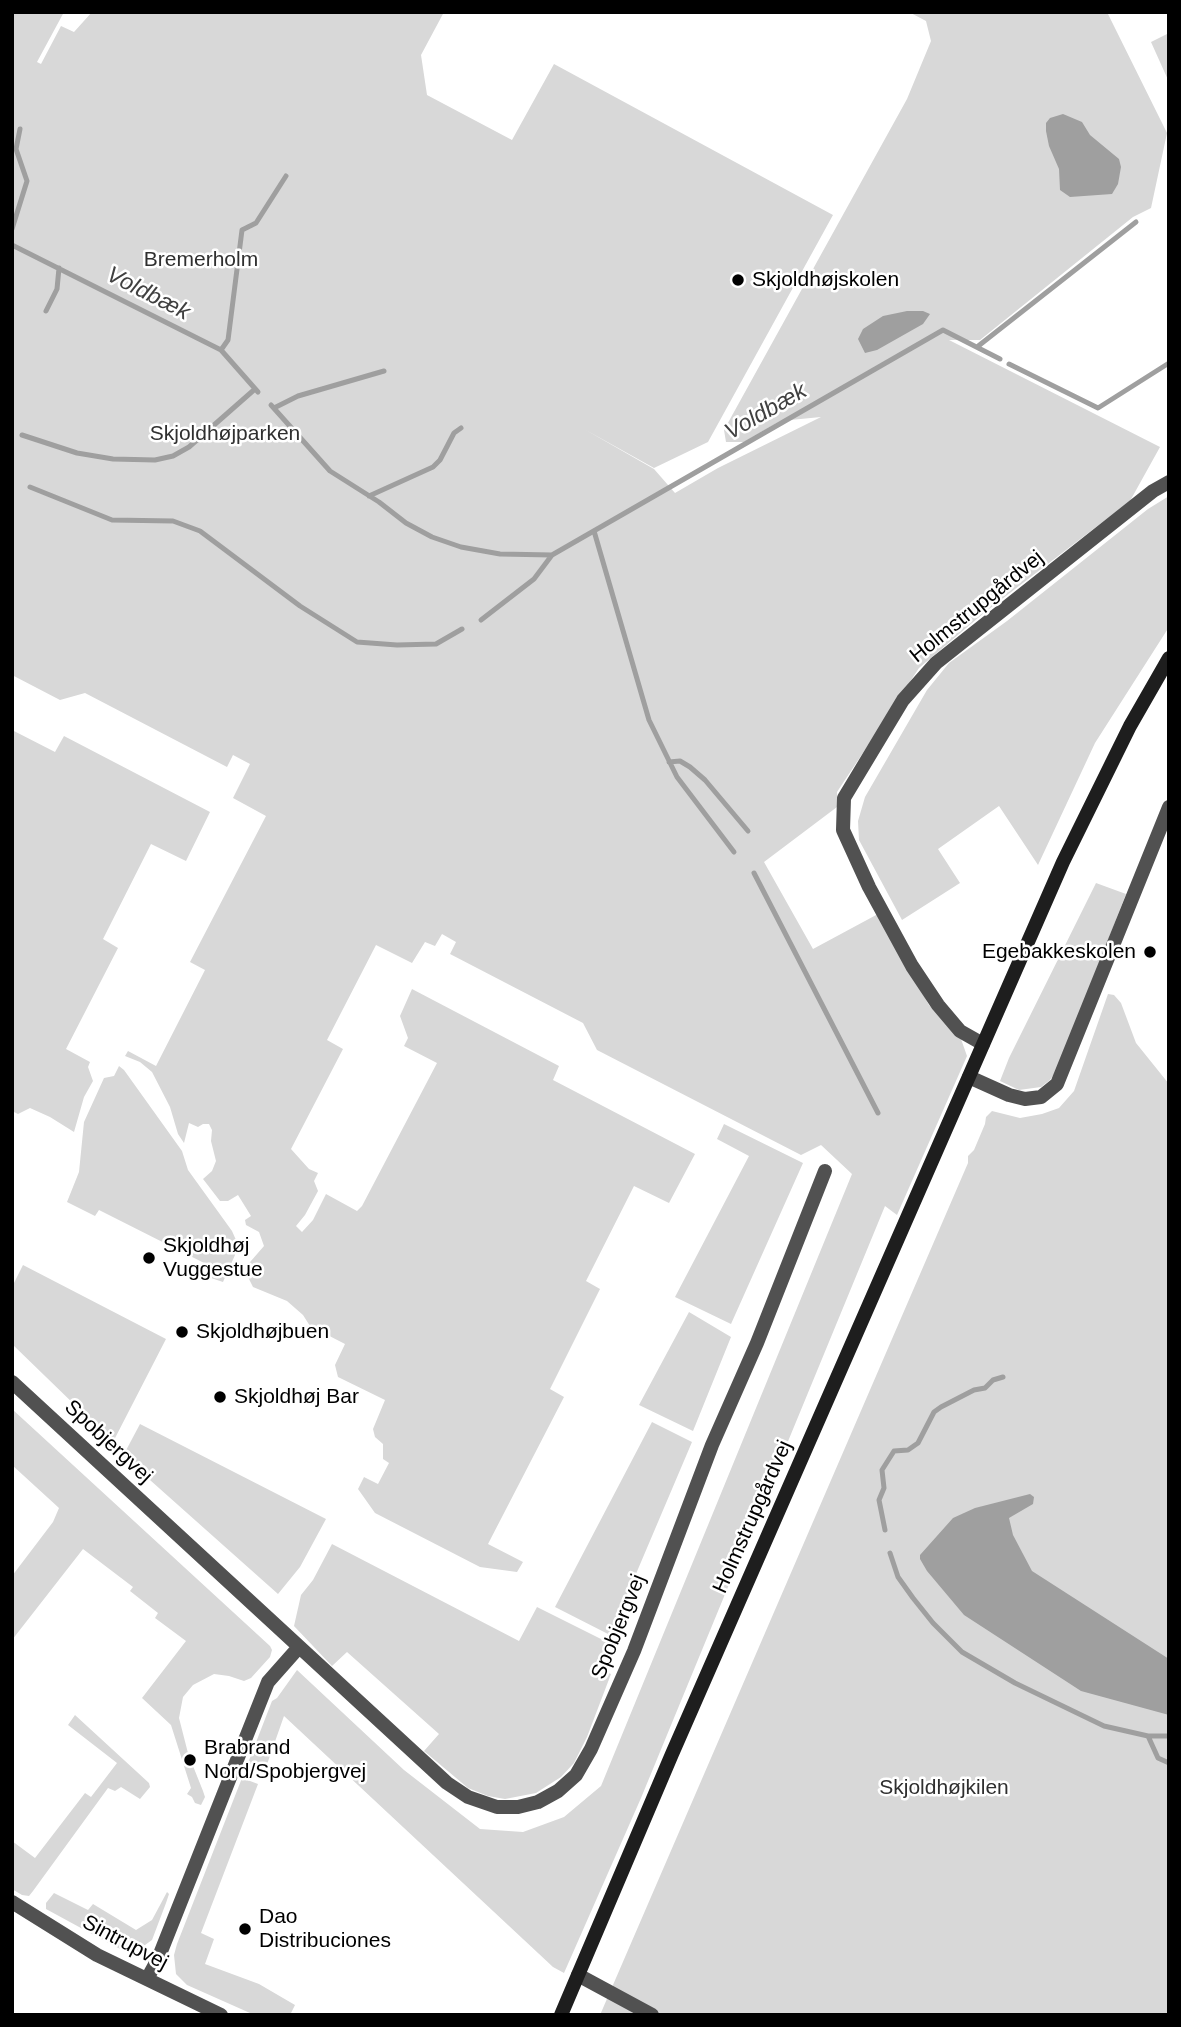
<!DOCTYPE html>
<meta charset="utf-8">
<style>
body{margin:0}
#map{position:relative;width:1181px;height:2027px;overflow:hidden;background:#fff;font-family:Helvetica,sans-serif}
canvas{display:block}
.frame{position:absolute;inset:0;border:14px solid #000;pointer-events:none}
</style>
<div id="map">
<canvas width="1181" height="2027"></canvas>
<div class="frame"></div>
</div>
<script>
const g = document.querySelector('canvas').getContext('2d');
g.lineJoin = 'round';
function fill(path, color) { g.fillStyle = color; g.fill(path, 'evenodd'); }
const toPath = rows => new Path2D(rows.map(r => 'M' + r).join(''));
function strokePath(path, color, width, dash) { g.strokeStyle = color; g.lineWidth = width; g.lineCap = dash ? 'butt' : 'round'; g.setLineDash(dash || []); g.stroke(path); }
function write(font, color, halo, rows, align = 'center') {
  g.font = font + ' Helvetica,sans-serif'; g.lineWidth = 5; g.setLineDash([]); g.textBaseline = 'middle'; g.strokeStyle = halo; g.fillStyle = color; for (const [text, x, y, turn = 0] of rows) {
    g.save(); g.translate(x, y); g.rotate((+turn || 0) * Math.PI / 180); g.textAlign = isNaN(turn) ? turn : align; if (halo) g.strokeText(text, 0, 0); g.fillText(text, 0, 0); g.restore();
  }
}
const green = toPath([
 [12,12,64,12,37,62,41,64,61,26,74,32,92,12,444,12,421,55,427,95,512,140,554,64,833,215,708,442,654,468,584,429,654,469,675,493,718,468,821,417,780,421,744,442,726,442,724,430,907,99,931,41,926,21,909,12,1107,12,1167,133,1151,208,1133,217,980,340,949,340,1160,447,1130,501,985,612,919,668,837,792,837,807,764,862,813,949,878,914,929,1005,961,1039,967,1056,897,1215,885,1206,641,1798,564,1973,553,1967,284,1716,265,1770,248,1763,272,1701,277,1698,297,1670,404,1770,480,1829,523,1832,564,1817,601,1786,852,1174,821,1145,801,1155,597,1050,583,1023,450,954,456,942,442,934,435,946,425,942,412,963,376,945,327,1040,343,1049,291,1149,309,1169,318,1173,314,1181,318,1191,305,1215,296,1226,302,1232,313,1220,326,1194,357,1211,362,1206,437,1063,404,1046,408,1038,400,1016,412,989,559,1066,553,1080,695,1154,669,1203,634,1186,586,1281,600,1289,550,1389,564,1397,488,1544,523,1562,517,1572,480,1567,375,1513,358,1489,364,1477,378,1484,389,1463,383,1459,383,1444,375,1437,373,1429,385,1400,338,1377,335,1365,345,1344,310,1326,303,1315,287,1301,253,1287,244,1269,264,1246,259,1232,246,1225,245,1220,251,1216,238,1195,228,1201,220,1201,203,1179,212,1171,216,1161,211,1141,212,1130,209,1124,203,1124,198,1127,189,1123,184,1143,178,1134,170,1107,152,1072,140,1062,125,1056,128,1051,156,1066,205,970,190,962,266,816,233,798,250,764,233,755,227,767,85,693,60,700,12,675],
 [1169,33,1169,82,1151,42],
 [1169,496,1169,627,1095,743,1038,865,999,806,938,849,960,883,902,920,859,840,858,821,865,797,927,690,949,663,1007,621,1148,509],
 [12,730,55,752,64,736,210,812,186,861,151,844,103,939,118,948,66,1049,90,1062,88,1067,93,1081,84,1097,74,1132,50,1117,30,1108,18,1114,12,1111],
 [1096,883,1126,894,1057,1070,1050,1080,1041,1087,1019,1090,1000,1081,1009,1058],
 [1108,994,1114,995,1121,1003,1136,1043,1169,1084,1169,2015,600,2015,968,1163,968,1156,974,1150,985,1124,986,1117,992,1111,1020,1118,1042,1114,1059,1108,1074,1091],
 [119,1066,124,1070,182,1151,188,1170,232,1231,236,1240,235,1255,223,1282,211,1278,216,1269,99,1210,95,1216,67,1202,79,1172,84,1122,104,1078,114,1076],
 [724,1124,803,1163,731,1324,675,1297,749,1156,717,1139],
 [23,1265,166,1339,113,1442,12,1344,12,1287],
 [689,1312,731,1337,693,1431,639,1405],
 [12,1409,270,1646,272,1650,270,1657,251,1678,244,1681,229,1676,214,1674,193,1685,183,1697,179,1718,189,1757,185,1759,188,1767,193,1766,203,1791,205,1797,201,1805,195,1803,192,1797,187,1794,191,1788,171,1725,142,1698,186,1641,155,1618,158,1613,130,1591,133,1587,83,1549,12,1640,12,1576,53,1522,59,1508,12,1465],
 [652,1422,692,1442,610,1635,555,1607],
 [140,1424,326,1519,300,1567,278,1594,123,1456],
 [332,1544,519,1641,537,1607,609,1643,601,1665,601,1670,611,1674,587,1737,574,1763,561,1777,536,1793,505,1799,488,1796,468,1788,424,1751,439,1734,347,1652,332,1666,294,1626,301,1595,313,1580],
 [75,1715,149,1783,150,1787,140,1799,121,1787,115,1791,108,1788,33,1891,29,1896,22,1895,12,1889,12,1841,35,1858,85,1793,91,1797,117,1763,68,1725],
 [242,1778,258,1784,201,1933,214,1939,205,1964,259,1984,295,2005,290,2015,250,2013,187,1985,176,1974,174,1955,177,1944],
 [167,1892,169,1894,166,1903,152,1940,138,1950,125,1951,114,1946,46,1909,46,1903,54,1893,88,1910,93,1904,136,1930,152,1920]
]);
const water = toPath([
 [1063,114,1082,122,1090,135,1119,159,1121,167,1118,184,1112,194,1070,197,1060,190,1059,169,1049,146,1046,131,1046,123,1050,118],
 [907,311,923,311,930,314,923,324,877,350,865,353,858,339,863,329,883,316],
 [1030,1494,1034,1497,1033,1504,1009,1518,1013,1535,1032,1571,1169,1659,1169,1715,1081,1691,964,1615,927,1571,920,1559,920,1555,953,1518,975,1508]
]);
const stream = toPath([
 [12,229,27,181,16,149,20,129],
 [12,245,221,350,258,392],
 [46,311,57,289,59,268],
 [977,347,1136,222],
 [221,350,228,340,242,230,256,223,286,176],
 [1009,364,1098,408,1169,363],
 [271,405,330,471,379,502,406,523,432,537,461,547,500,554,552,555],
 [274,408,298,396,384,371],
 [22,435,77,453,113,459,155,460,173,456,189,447,255,389],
 [30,487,112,520,173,521,200,531,300,606,357,642,397,645,436,644,462,629],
 [369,496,433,467,440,460,454,433,461,428],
 [594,531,649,720,677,777,734,852],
 [481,620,534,579,552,555,943,330,1000,359],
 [669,762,680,761,690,767,705,780,748,831],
 [754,873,878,1113],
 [885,1530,879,1500,884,1488,882,1470,894,1451,908,1450,918,1443,934,1412,941,1407,974,1390,985,1388,993,1380,1003,1377],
 [890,1553,898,1577,913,1598,933,1623,962,1652,1015,1683,1104,1726,1148,1736,1169,1736],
 [1148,1736,1158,1758,1169,1763]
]);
const street = toPath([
 [983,1044,960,1031,938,1005,912,966,869,887,843,830,844,798,903,700,936,663,1153,491,1169,482],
 [969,1077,1009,1095,1025,1099,1041,1097,1057,1084,1169,807],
 [12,1382,447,1783,468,1797,497,1807,518,1807,538,1802,558,1791,576,1775,591,1749,634,1651,712,1445,757,1343,825,1171],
 [12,1902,97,1955,221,2015],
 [578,1975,652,2015],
 [147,1979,158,1959,268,1682,299,1647]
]);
const secondary = toPath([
 [561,2015,672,1754,1063,862,1130,726,1169,658]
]);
const markers = [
 [738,280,7,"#000"],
 [1150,952,7,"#000"],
 [149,1258,7,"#000"],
 [182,1332,7,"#000"],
 [220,1397,7,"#000"],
 [190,1760,7,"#000"],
 [245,1929,7,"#000"]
];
const parkNames = [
 ["Bremerholm",201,260],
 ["Skjoldhøjparken",225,434],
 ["Skjoldhøjkilen",944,1788]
];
const poiNames = [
 ["Skjoldhøjskolen",752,280],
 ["Egebakkeskolen",1136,952,"right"],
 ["Skjoldhøj",163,1246],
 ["Vuggestue",163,1270],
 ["Skjoldhøjbuen",196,1332],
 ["Skjoldhøj Bar",234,1397],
 ["Brabrand",204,1748],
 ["Nord/Spobjergvej",204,1772],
 ["Dao",259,1917],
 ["Distribuciones",259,1941]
];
const streetNames = [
 ["Holmstrupgårdvej",977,607,-39],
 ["Spobjergvej",108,1442,43],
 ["Holmstrupgårdvej",753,1517,-66],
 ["Spobjergvej",619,1627,-68],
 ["Sintrupvej",125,1943,28]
];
const waterNames = [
 ["Voldbæk",148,294,27],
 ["Voldbæk",766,412,-30]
];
fill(green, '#d8d8d8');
fill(water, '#9f9f9f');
strokePath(stream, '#9f9f9f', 5);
strokePath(street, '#515151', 14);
strokePath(secondary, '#1e1e1e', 14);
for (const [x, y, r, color] of markers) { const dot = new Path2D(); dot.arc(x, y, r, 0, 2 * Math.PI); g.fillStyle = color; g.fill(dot); strokePath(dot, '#fff', 2.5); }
write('21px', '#2f2f2f', '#fff', parkNames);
write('21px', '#000', '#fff', poiNames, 'left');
write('21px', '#000', '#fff', streetNames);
write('italic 23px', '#404040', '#fff', waterNames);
</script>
